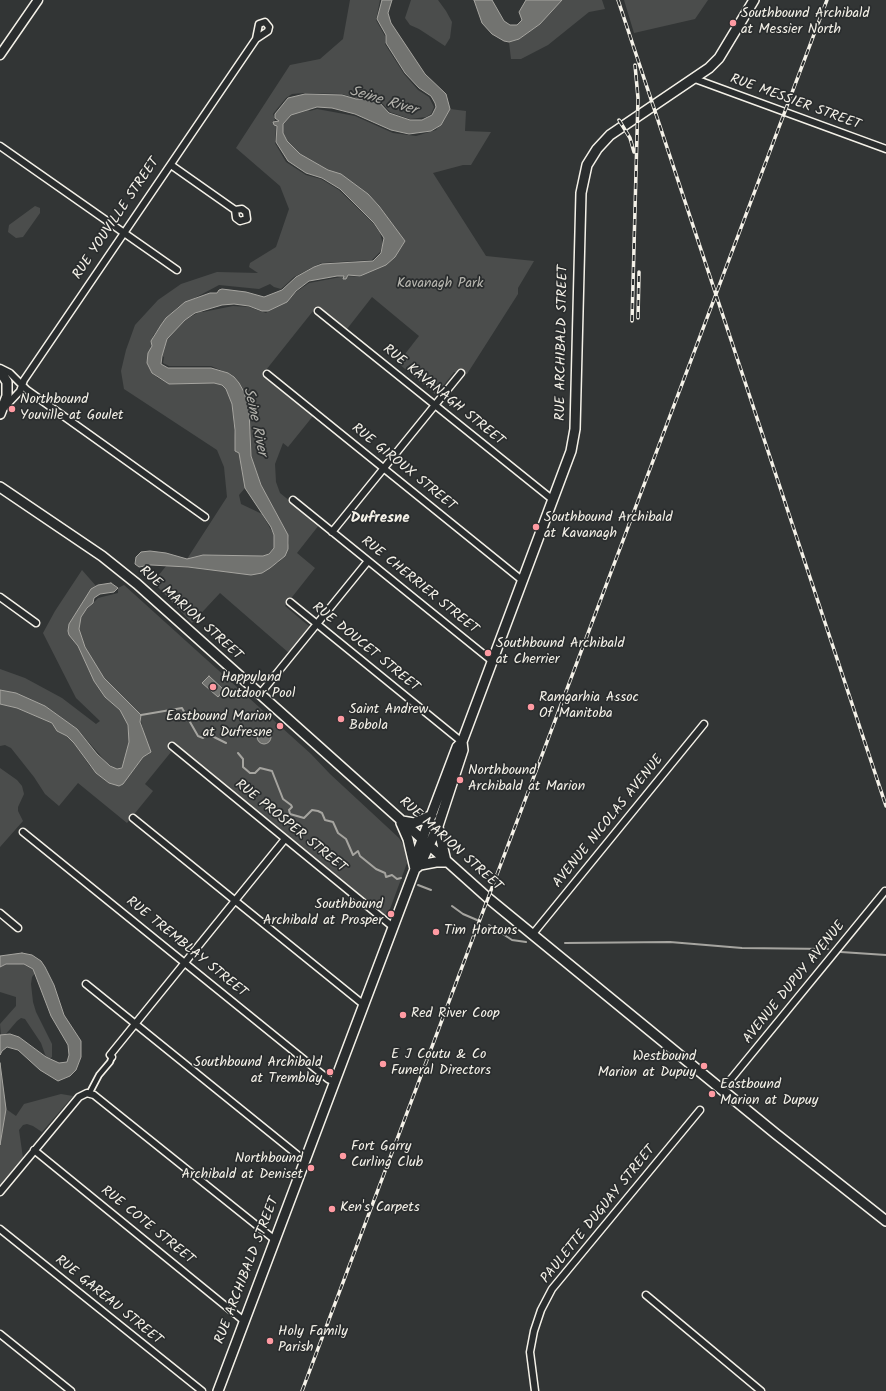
<!DOCTYPE html>
<style>
body{margin:0}
canvas{display:block;background:#323535}
</style>
<canvas width="886" height="1391"></canvas>
<script>
const g = document.querySelector('canvas').getContext('2d');
g.lineJoin = 'round';
function fill(path, color) { g.fillStyle = color; g.fill(path, 'evenodd'); }
const toPath = rows => new Path2D(rows.map(r => 'M' + r).join(''));
function strokePath(path, color, width, dash) { g.strokeStyle = color; g.lineWidth = width; g.lineCap = dash ? 'butt' : 'round'; g.setLineDash(dash || []); g.stroke(path); }
function write(font, color, halo, rows, align = 'center') {
  g.font = font + ' Kalam,sans-serif'; g.lineWidth = 3.5; g.setLineDash([]); g.textBaseline = 'middle'; g.strokeStyle = halo; g.fillStyle = color; for (const [text, x, y, turn = 0] of rows) {
    g.save(); g.translate(x, y); g.rotate((+turn || 0) * Math.PI / 180); g.textAlign = isNaN(turn) ? turn : align; if (halo) g.strokeText(text, 0, 0); g.fillText(text, 0, 0); g.restore();
  }
}
const green = toPath([
 [350,0,380,0,376,20,385,36,385,44,404,74,418,90,429,97,434,107,431,114,426,117,410,119,390,112,383,104,369,97,356,98,342,94,304,93,292,94,286,98,273,114,275,119,273,125,276,126,275,143,286,162,306,175,321,179,339,190,373,223,380,233,383,244,380,252,372,260,321,263,294,277,281,289,274,287,270,284,259,289,219,285,178,307,166,318,153,336,147,363,152,373,158,378,169,384,214,383,223,385,226,389,232,404,236,448,239,453,245,488,239,495,241,504,262,514,274,535,274,548,266,556,203,555,187,559,227,497,224,467,217,450,124,389,121,371,126,350,135,325,158,300,181,284,217,272,258,273,249,267,250,263,276,247,289,209,280,186,236,148,290,65,320,59,343,39],
 [411,0,438,0,446,11,452,22,450,38,445,46,419,29,410,25,405,18],
 [562,0,602,0,605,9,589,12,548,45,521,59,511,59,509,42,519,39,540,24],
 [624,0,708,0,695,19,634,33],
 [307,109,310,111,317,109,355,116,393,133,416,136,436,130,444,120,450,109,466,111,465,131,491,132,471,165,463,165,433,173,486,256,534,261,518,288,518,294,467,374,454,372,436,395,398,363,419,336,372,297,347,329,317,306,262,375,313,416,288,447,283,443,275,464,276,482,280,493,319,525,297,553,315,568,285,606,310,627,289,653,220,593,192,623,153,582,167,565,237,572,278,563,284,556,289,543,288,535,261,485,251,456,249,410,244,392,232,375,211,366,169,366,163,363,164,357,162,356,167,339,185,320,201,311,203,312,233,306,249,307,266,313,309,283,346,276,360,277,401,248,405,241,378,204,368,194,353,184,300,154,287,141,283,133,283,124,291,115],
 [35,206,40,208,40,213,23,237,16,238,8,232,9,225],
 [82,570,96,586,91,590,69,624,68,631,69,635,78,646,94,681,105,697,120,710,128,725,130,736,128,751,122,768,120,769,114,768,107,763,77,729,45,706,16,693,0,690,0,669,25,678,62,698,96,724,100,721,76,698,43,633,55,611],
 [124,585,311,754,330,774,399,838,404,846,407,863,387,917,172,743,168,749,171,752,145,784,153,791,127,823,78,783,59,806,45,794,34,777,11,748,5,745,0,746,0,704,17,708,52,723,57,731,67,736,74,743,89,765,102,778,123,784,143,757,149,754,140,717,104,681,81,642,77,619,98,598,118,593,118,588],
 [0,768,17,780,22,786,24,794,18,807,18,811,23,821,0,847],
 [6,964,27,964,36,972,32,977,31,984,33,1002,36,1012,52,1044,52,1057,49,1059,46,1057,41,1043,25,1019,21,1018,17,1021,5,1035,1,1035,0,1024,16,1006,16,997,0,992,0,967],
 [61,1094,73,1096,42,1132,33,1126,27,1124,23,1125,19,1130,23,1158,0,1187,0,1145,6,1109,16,1116,24,1104]
]);
const water = toPath([
 [382,0,392,0,388,13,391,23,425,74,446,94,450,109,441,125,431,131,409,134,391,130,355,114,332,108,317,107,291,115,283,124,283,133,287,141,300,154,328,170,341,174,368,194,379,206,405,241,395,257,386,265,360,276,348,275,346,279,343,279,344,276,337,276,309,281,296,291,287,302,268,311,262,311,249,306,234,304,222,305,195,313,185,320,167,339,162,356,161,364,168,368,211,368,228,373,234,377,239,383,244,392,249,410,251,456,261,485,288,535,288,549,285,556,270,568,262,573,251,575,188,567,151,565,139,567,135,564,136,557,141,552,150,551,166,553,187,559,203,555,263,556,269,554,274,548,274,535,271,527,245,488,239,453,235,451,235,430,232,404,226,389,222,385,214,383,169,384,152,373,147,363,148,353,152,346,151,341,161,325,166,318,185,302,210,293,217,293,219,290,222,289,246,292,264,297,282,290,296,277,314,267,322,264,373,261,381,253,384,238,374,223,340,189,322,178,306,173,288,161,276,142,277,126,274,125,273,122,279,121,275,118,275,114,288,98,305,94,342,95,356,99,370,99,379,102,389,113,410,120,422,120,432,115,436,107,435,103,431,96,419,88,405,73,386,43,386,35,377,19,382,0],
 [474,0,492,0,504,21,510,25,517,25,522,20,519,12,526,0,562,0,540,24,519,39,509,42,504,41,492,34,482,23,474,0],
 [111,583,118,588,114,592,100,594,94,598,93,603,87,608,81,617,79,629,85,647,104,678,141,715,140,722,151,752,143,757,123,784,119,786,109,783,96,773,74,743,67,736,57,731,52,723,17,708,0,704,0,690,16,693,45,706,77,729,97,754,110,766,117,769,122,768,129,742,128,725,120,710,105,697,94,681,78,646,69,635,68,631,69,624,91,589,98,585,111,583],
 [209,676,224,690,218,697,202,683,209,676],
 '257 737a7 7 0 1 1 14 0a7 7 0 1 1-14 0Z',
 [22,953,32,955,41,961,45,967,54,985,64,1015,81,1041,81,1057,76,1070,70,1076,58,1081,40,1070,18,1050,7,1047,2,1051,0,1055,0,1035,10,1034,19,1037,46,1057,59,1063,67,1062,69,1055,68,1045,51,1016,33,969,24,964,6,964,0,967,0,956,22,953],
 [0,1063,6,1109,0,1145,0,1063]
]);
const stream = toPath([
 [141,715,182,708,198,736,203,738,208,734,226,743],
 [238,753,243,759,243,767,250,773,255,773,260,768,272,771,283,799,291,805,292,807,289,810,290,814,304,818,312,810,318,811,322,813,325,820,333,822,338,833,346,839,353,855,358,851,360,856,376,869,385,873,386,877,392,875,397,879,401,878],
 [418,885,431,890],
 [452,906,463,914,477,920],
 [489,925,512,940,526,942],
 [565,943,670,942,742,948,828,949],
 [841,952,886,955]
]);
const pedestrian = toPath([
 [89,1094,99,1075,110,1062,112,1057]
]);
const minor = toPath([
 [695,79,886,149],
 [0,146,177,270],
 [171,165,235,210,242,209,246,212,247,219,240,221,236,218,235,210],
 [318,311,553,500],
 [0,368,10,373,27,390,205,517],
 [267,374,523,581],
 [3,409,20,391,24,380,256,39,259,24,265,22,269,27,268,31,256,39],
 [293,500,492,661],
 [332,532,461,373],
 [0,597,36,623],
 [290,602,462,742],
 [260,694,368,561],
 [172,746,393,927],
 [133,818,364,1005],
 [23,832,328,1079,335,1082],
 [0,913,18,928],
 [532,935,704,724],
 [86,984,305,1161],
 [112,1057,110,1055,285,839],
 [722,1090,885,891],
 [34,1150,244,1321],
 [0,1192,79,1097,87,1093,94,1095,275,1240],
 [0,1229,202,1391],
 [646,1295,761,1391],
 [0,1334,71,1391],
 [535,1391,530,1352,534,1331,541,1310,552,1289,700,1110]
]);
const tertiary = toPath([
 [0,55,38,0]
]);
const secondary = toPath([
 [0,371,7,382,7,396,0,414],
 [0,487,102,556,137,584,488,898,776,1134,886,1221],
 [402,821,414,823,432,815],
 [438,827,446,861],
 [414,861,457,747,462,742,571,451,575,429,581,193,587,165,597,149,610,135,709,68,719,58,754,0],
 [420,865,436,862,446,862],
 [415,869,420,865,438,826,463,750,462,742],
 [218,1391,415,869,408,839,401,823]
]);
const rail = toPath([
 [618,0,886,806],
 [619,120,630,138,634,152],
 [638,318,639,272],
 [632,321,638,98,635,65],
 [302,1391,827,0]
]);
const markers = [
 [733,23,4,"#ff9aa2"],
 [12,409,4,"#ff9aa2"],
 [536,527,4,"#ff9aa2"],
 [488,653,4,"#ff9aa2"],
 [213,687,4,"#ff9aa2"],
 [531,707,4,"#ff9aa2"],
 [341,719,4,"#ff9aa2"],
 [280,726,4,"#ff9aa2"],
 [460,780,4,"#ff9aa2"],
 [391,914,4,"#ff9aa2"],
 [436,932,4,"#ff9aa2"],
 [403,1015,4,"#ff9aa2"],
 [383,1064,4,"#ff9aa2"],
 [704,1066,4,"#ff9aa2"],
 [330,1072,4,"#ff9aa2"],
 [712,1094,4,"#ff9aa2"],
 [343,1156,4,"#ff9aa2"],
 [311,1168,4,"#ff9aa2"],
 [332,1209,4,"#ff9aa2"],
 [270,1341,4,"#ff9aa2"]
];
const poiNames = [
 ["Southbound Archibald",741,15],
 ["at Messier North",741,31],
 ["Northbound",20,401],
 ["Youville at Goulet",20,417],
 ["Southbound Archibald",544,519],
 ["at Kavanagh",544,535],
 ["Southbound Archibald",496,645],
 ["at Cherrier",496,661],
 ["Happyland",221,679],
 ["Outdoor Pool",221,695],
 ["Ramgarhia Assoc",539,699],
 ["Of Manitoba",539,715],
 ["Saint Andrew",349,711],
 ["Bobola",349,727],
 ["Eastbound Marion",272,718,"right"],
 ["at Dufresne",272,734,"right"],
 ["Northbound",468,772],
 ["Archibald at Marion",468,788],
 ["Southbound",383,906,"right"],
 ["Archibald at Prosper",383,922,"right"],
 ["Tim Hortons",444,932],
 ["Red River Coop",411,1015],
 ["E J Coutu & Co",391,1056],
 ["Funeral Directors",391,1072],
 ["Westbound",696,1058,"right"],
 ["Marion at Dupuy",696,1074,"right"],
 ["Southbound Archibald",322,1064,"right"],
 ["at Tremblay",322,1080,"right"],
 ["Eastbound",720,1086],
 ["Marion at Dupuy",720,1102],
 ["Fort Garry",351,1148],
 ["Curling Club",351,1164],
 ["Northbound",303,1160,"right"],
 ["Archibald at Deniset",303,1176,"right"],
 ["Ken's Carpets",340,1209],
 ["Holy Family",278,1333],
 ["Parish",278,1349]
];
const streetNames = [
 ["RUE MESSIER STREET",795,103,20],
 ["RUE YOUVILLE STREET",117,219,-56],
 ["RUE ARCHIBALD STREET",563,343,-89],
 ["RUE KAVANAGH STREET",443,396,39],
 ["RUE GIROUX STREET",403,468,39],
 ["RUE CHERRIER STREET",419,586,39],
 ["RUE MARION STREET",190,614,42],
 ["RUE DOUCET STREET",365,648,39],
 ["AVENUE NICOLAS AVENUE",609,822,-51],
 ["RUE PROSPER STREET",290,827,39],
 ["RUE MARION STREET",450,845,42],
 ["RUE TREMBLAY STREET",186,948,39],
 ["AVENUE DUPUY AVENUE",795,983,-51],
 ["PAULETTE DUGUAY STREET",599,1215,-51],
 ["RUE COTE STREET",147,1226,39],
 ["RUE ARCHIBALD STREET",248,1271,-69],
 ["RUE GAREAU STREET",108,1301,39]
];
const parkNames = [
 ["Kavanagh Park",440,285]
];
const waterNames = [
 ["Seine River",383,102,17],
 ["Seine River",254,422,78]
];
const neighbourhoodNames = [
 ["Dufresne",380,519]
];
fill(green, '#4b4d4c');
fill(water, '#727370');
strokePath(water, '#a6a5a0', 1);
strokePath(stream, '#a6a5a0', 2);
strokePath(pedestrian, '#f4f1e8', 8);
strokePath(minor, '#f4f1e8', 9);
strokePath(tertiary, '#f4f1e8', 11);
strokePath(secondary, '#f4f1e8', 12);
strokePath(pedestrian, '#2a2d2e', 4.5);
strokePath(minor, '#2a2d2e', 6);
strokePath(tertiary, '#2a2d2e', 8);
strokePath(secondary, '#2a2d2e', 9);
strokePath(rail, '#f4f1e8', 3.5);
strokePath(rail, '#2a2d2e', 2, [6]);
for (const [x, y, r, color] of markers) { const dot = new Path2D(); dot.arc(x, y, r, 0, 2 * Math.PI); g.fillStyle = color; g.fill(dot); strokePath(dot, '#2a2d2e', 1.5); }
write('14px', '#f4f1e8', '#2a2d2e', poiNames, 'left');
write('14px', '#f4f1e8', '#2a2d2e', streetNames);
write('14px', '#b9b8b1', '#2a2d2e', parkNames);
write('italic 15px', '#b3b2ac', '#2a2d2e', waterNames);
write('bold 15px', '#f4f1e8', '#2a2d2e', neighbourhoodNames);
</script>
